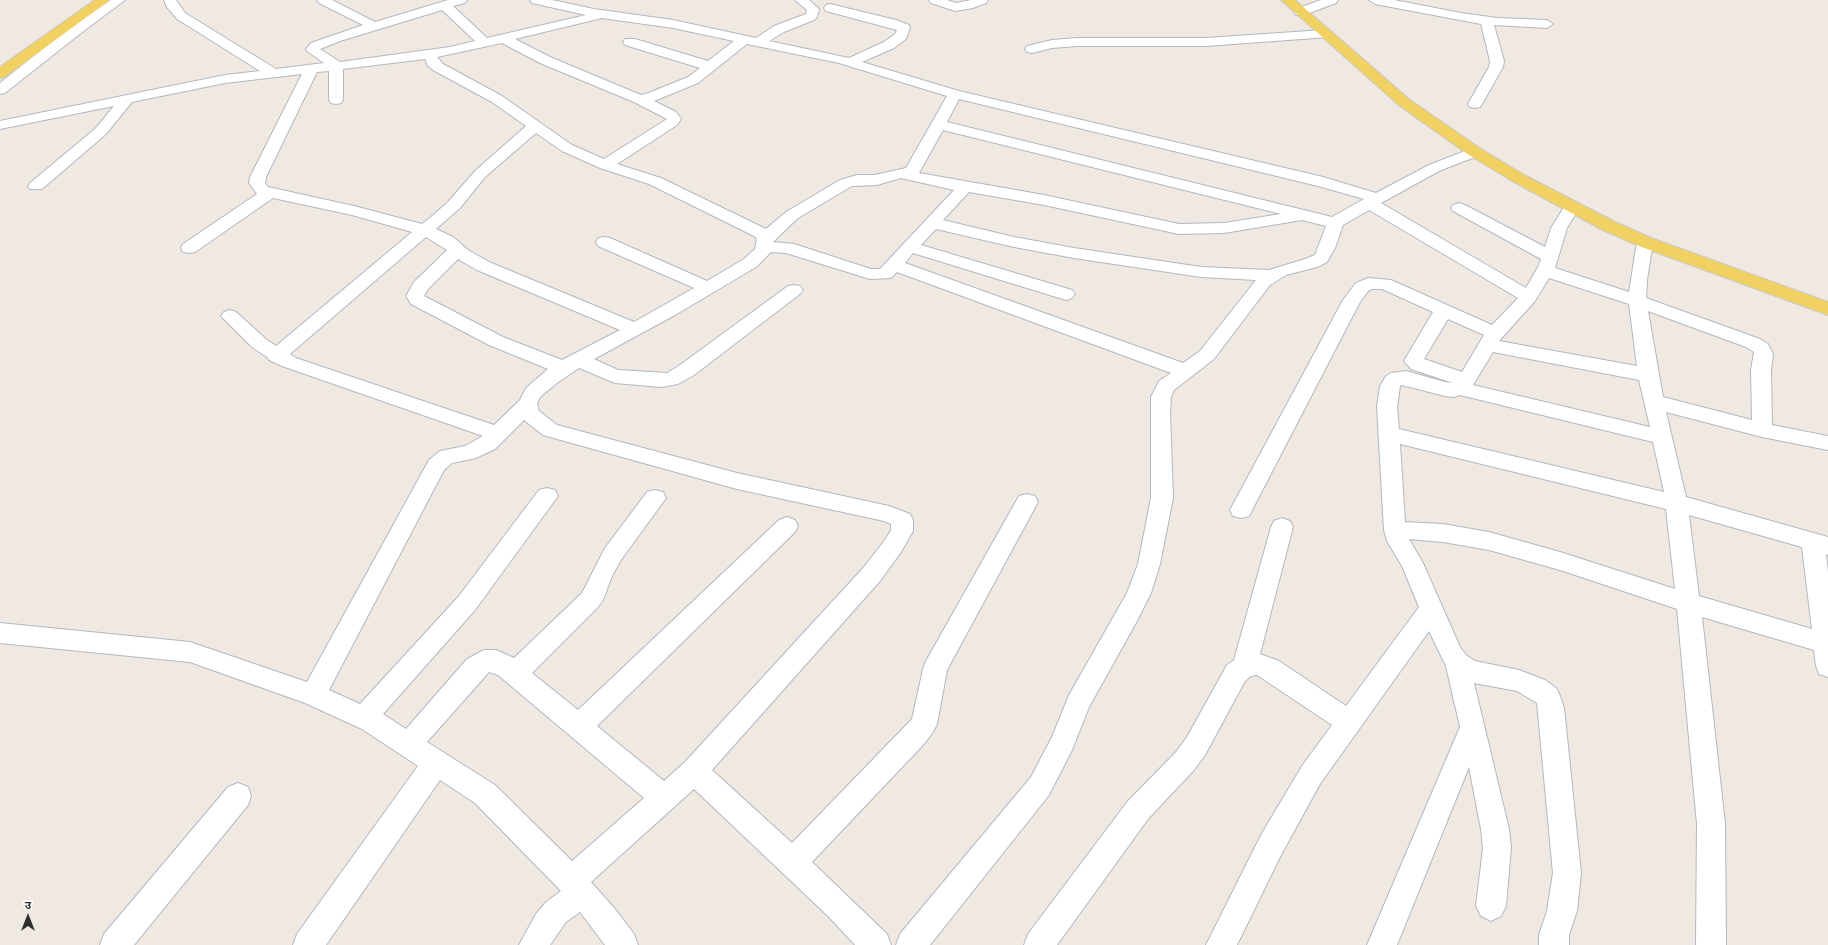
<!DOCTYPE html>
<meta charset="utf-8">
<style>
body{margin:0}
#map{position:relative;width:1828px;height:945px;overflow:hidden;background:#efe9e1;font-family:Lato,"Noto Sans Devanagari",sans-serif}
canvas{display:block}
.north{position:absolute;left:8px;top:897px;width:40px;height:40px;-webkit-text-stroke:3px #fff;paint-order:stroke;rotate:0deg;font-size:11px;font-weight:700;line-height:16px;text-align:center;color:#2e2e2e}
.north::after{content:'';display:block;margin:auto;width:14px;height:18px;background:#2e2e2e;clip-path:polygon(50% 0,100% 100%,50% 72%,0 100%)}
</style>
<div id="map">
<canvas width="1828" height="945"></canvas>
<div class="north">उ</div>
</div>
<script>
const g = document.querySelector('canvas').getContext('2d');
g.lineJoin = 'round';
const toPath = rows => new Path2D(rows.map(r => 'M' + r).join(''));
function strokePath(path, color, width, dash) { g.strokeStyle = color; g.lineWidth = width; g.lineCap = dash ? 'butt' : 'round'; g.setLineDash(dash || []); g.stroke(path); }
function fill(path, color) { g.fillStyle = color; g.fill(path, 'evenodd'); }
const minor = toPath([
 [111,0,125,0,81,33,5,93,0,94,0,83,71,27,111,0],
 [164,0,176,0,185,13,276,69,324,63,307,51,306,49,311,43,363,25,319,3,317,0,332,0,375,22,448,0,467,0,465,3,453,6,487,38,586,15,532,3,530,0,552,0,594,9,673,20,756,38,774,26,806,14,807,10,795,0,809,0,819,9,817,17,814,20,784,32,769,41,849,58,884,42,895,34,897,30,826,11,824,8,826,5,830,4,896,20,909,25,910,28,906,39,894,48,862,62,959,91,1323,177,1376,193,1429,165,1470,149,1480,149,1483,152,1480,155,1439,171,1381,203,1526,288,1538,267,1541,259,1453,211,1451,208,1453,205,1459,203,1465,205,1545,247,1551,228,1566,204,1572,202,1578,204,1580,207,1567,228,1555,268,1629,292,1637,242,1639,238,1645,237,1651,238,1653,242,1647,280,1646,298,1760,339,1768,344,1773,354,1771,370,1772,425,1828,436,1828,450,1762,437,1666,412,1686,497,1828,537,1828,555,1826,554,1828,572,1828,677,1819,674,1816,666,1814,650,1702,617,1725,824,1726,945,1696,945,1697,824,1677,609,1560,570,1489,550,1443,542,1409,539,1423,563,1460,647,1466,655,1475,661,1519,670,1545,680,1556,688,1560,696,1564,708,1581,873,1577,911,1569,935,1569,945,1539,945,1539,935,1547,911,1553,873,1537,703,1517,691,1474,683,1509,829,1511,848,1506,906,1501,916,1491,921,1481,916,1476,906,1483,848,1481,829,1469,767,1397,945,1367,945,1460,727,1446,666,1429,631,1320,784,1281,855,1237,945,1206,945,1261,835,1302,766,1332,725,1257,675,1251,676,1245,681,1205,755,1194,770,1148,819,1057,945,1024,945,1028,934,1128,801,1176,752,1187,737,1227,665,1234,660,1271,527,1274,521,1282,518,1290,521,1293,527,1260,654,1279,661,1346,706,1419,607,1402,566,1387,541,1384,530,1377,407,1380,386,1386,376,1391,373,1406,371,1445,382,1453,383,1411,369,1404,361,1433,312,1382,289,1372,289,1368,291,1360,302,1249,516,1241,518,1233,516,1230,510,1343,300,1356,283,1368,278,1391,280,1492,325,1518,298,1369,210,1343,225,1335,248,1327,262,1317,267,1286,275,1270,285,1214,359,1174,390,1171,397,1170,413,1173,498,1160,564,1151,593,1137,621,1089,707,1072,750,1049,795,930,945,896,945,900,934,1031,777,1052,737,1069,695,1127,593,1138,564,1151,498,1151,397,1159,381,1171,373,897,272,891,278,870,279,786,253,771,252,756,267,675,315,594,359,618,370,667,373,680,365,788,286,794,285,800,286,803,290,800,294,694,375,678,384,661,387,615,383,579,368,557,383,540,397,537,404,539,411,557,425,737,473,889,506,910,514,913,520,913,531,901,552,880,581,712,770,792,843,912,719,923,669,926,661,1019,496,1027,494,1035,496,1038,502,947,670,937,724,933,732,924,744,812,862,887,934,891,945,855,945,828,916,694,789,591,882,615,909,634,934,638,945,605,945,580,912,566,922,550,945,519,945,536,914,546,902,561,891,475,803,440,780,326,945,293,945,297,934,418,766,362,729,305,703,190,662,0,643,0,623,190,642,307,682,429,460,440,451,465,446,483,436,282,366,269,360,267,357,253,348,221,316,224,312,230,310,236,312,267,340,276,346,412,232,352,215,273,198,195,252,189,253,183,252,181,248,183,244,257,194,249,183,250,177,302,74,225,83,132,102,106,134,42,189,30,189,28,186,30,183,96,128,114,106,0,129,0,121,225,75,260,71,177,19,167,7,164,0],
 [442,10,475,41,450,47,340,62,320,49,340,41,442,10],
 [602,18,673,28,734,41,708,61,635,39,625,39,623,42,625,45,700,68,688,77,646,94,641,95,550,57,515,39,602,18],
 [502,43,540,63,634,102,667,119,604,159,572,145,502,96,443,64,437,57,502,43],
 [747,44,839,63,947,96,906,168,875,175,857,175,840,180,786,212,766,229,661,178,617,164,677,125,681,119,676,112,654,101,698,83,747,44],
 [425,59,428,66,433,70,492,102,526,126,475,171,448,202,431,217,422,224,354,206,268,187,265,183,266,177,317,72,329,71,329,100,331,103,336,104,341,103,343,100,343,69,425,59],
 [959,99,1318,186,1364,199,1332,217,947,122,959,99],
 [943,130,1281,214,1224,223,1179,224,1044,195,919,173,943,130],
 [536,133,562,151,600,168,649,184,754,236,757,239,755,249,744,259,707,281,610,238,604,237,598,238,596,242,598,246,694,288,634,322,489,262,468,250,453,237,436,229,460,208,485,177,536,133],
 [901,178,954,190,880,269,871,269,794,244,773,242,798,218,852,186,877,185,901,178],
 [969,192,1044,205,1179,234,1224,233,1302,220,1326,226,1315,255,1305,259,1269,270,1201,267,1074,248,1014,237,943,220,969,192],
 [936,229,1014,247,1074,258,1201,277,1256,280,1200,351,1183,363,905,263,913,253,1066,300,1072,298,1075,294,1072,290,921,245,936,229],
 [426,237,447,250,414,282,406,296,411,304,489,345,548,369,526,388,520,400,494,425,296,358,290,354,426,237],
 [458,259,477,270,620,330,562,360,503,337,424,296,428,289,458,259],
 [1549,278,1629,304,1637,366,1499,341,1535,301,1549,278],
 [1648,311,1746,347,1754,352,1751,370,1752,420,1663,397,1648,311],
 [1448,319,1484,335,1462,372,1424,359,1448,319],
 [1493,352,1639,380,1650,427,1473,385,1493,352],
 [1402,385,1445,396,1454,397,1460,395,1653,442,1664,492,1399,429,1397,407,1400,386,1402,385],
 [524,420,543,435,550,437,737,489,884,521,891,524,891,530,885,540,864,567,685,762,664,781,597,726,795,532,798,526,795,520,787,517,779,520,578,710,532,673,598,607,603,600,612,576,621,560,666,498,663,492,655,490,647,492,605,548,582,593,514,658,496,650,484,650,467,659,406,729,383,714,475,610,558,496,555,490,547,488,539,490,459,596,360,704,329,690,444,470,452,463,476,458,495,449,524,420],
 [1400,444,1666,509,1675,589,1560,552,1489,532,1443,524,1405,522,1400,444],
 [1689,515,1802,547,1812,629,1699,596,1689,515],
 [489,672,498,675,644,798,572,861,495,785,427,742,489,672],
 [929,0,947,0,956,3,971,0,988,0,986,3,973,8,955,11,931,3,929,0],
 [1321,0,1338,0,1336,3,1304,15,1296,15,1294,12,1296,9,1321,0],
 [1369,0,1394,0,1461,13,1497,18,1547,20,1553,24,1547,28,1494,25,1504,61,1503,67,1482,104,1480,107,1475,108,1470,107,1468,104,1489,67,1490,61,1481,24,1375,4,1369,0],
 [1324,30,1330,34,1329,37,1206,46,1077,46,1052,48,1032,53,1027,52,1025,49,1027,46,1052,40,1077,38,1206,38,1324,30],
 [238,783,248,787,251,796,248,805,134,945,100,945,104,934,228,787,238,783]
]);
const major = toPath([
 [95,0,110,0,5,77,0,78,0,67,95,0],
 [1281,0,1295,0,1410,100,1481,149,1526,176,1615,222,1651,238,1828,302,1828,315,1639,246,1603,230,1514,182,1469,155,1400,106,1281,0]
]);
strokePath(minor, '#b4b7c1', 2);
strokePath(major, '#c9c9c9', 2);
fill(minor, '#fff');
fill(major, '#f2d163');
</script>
